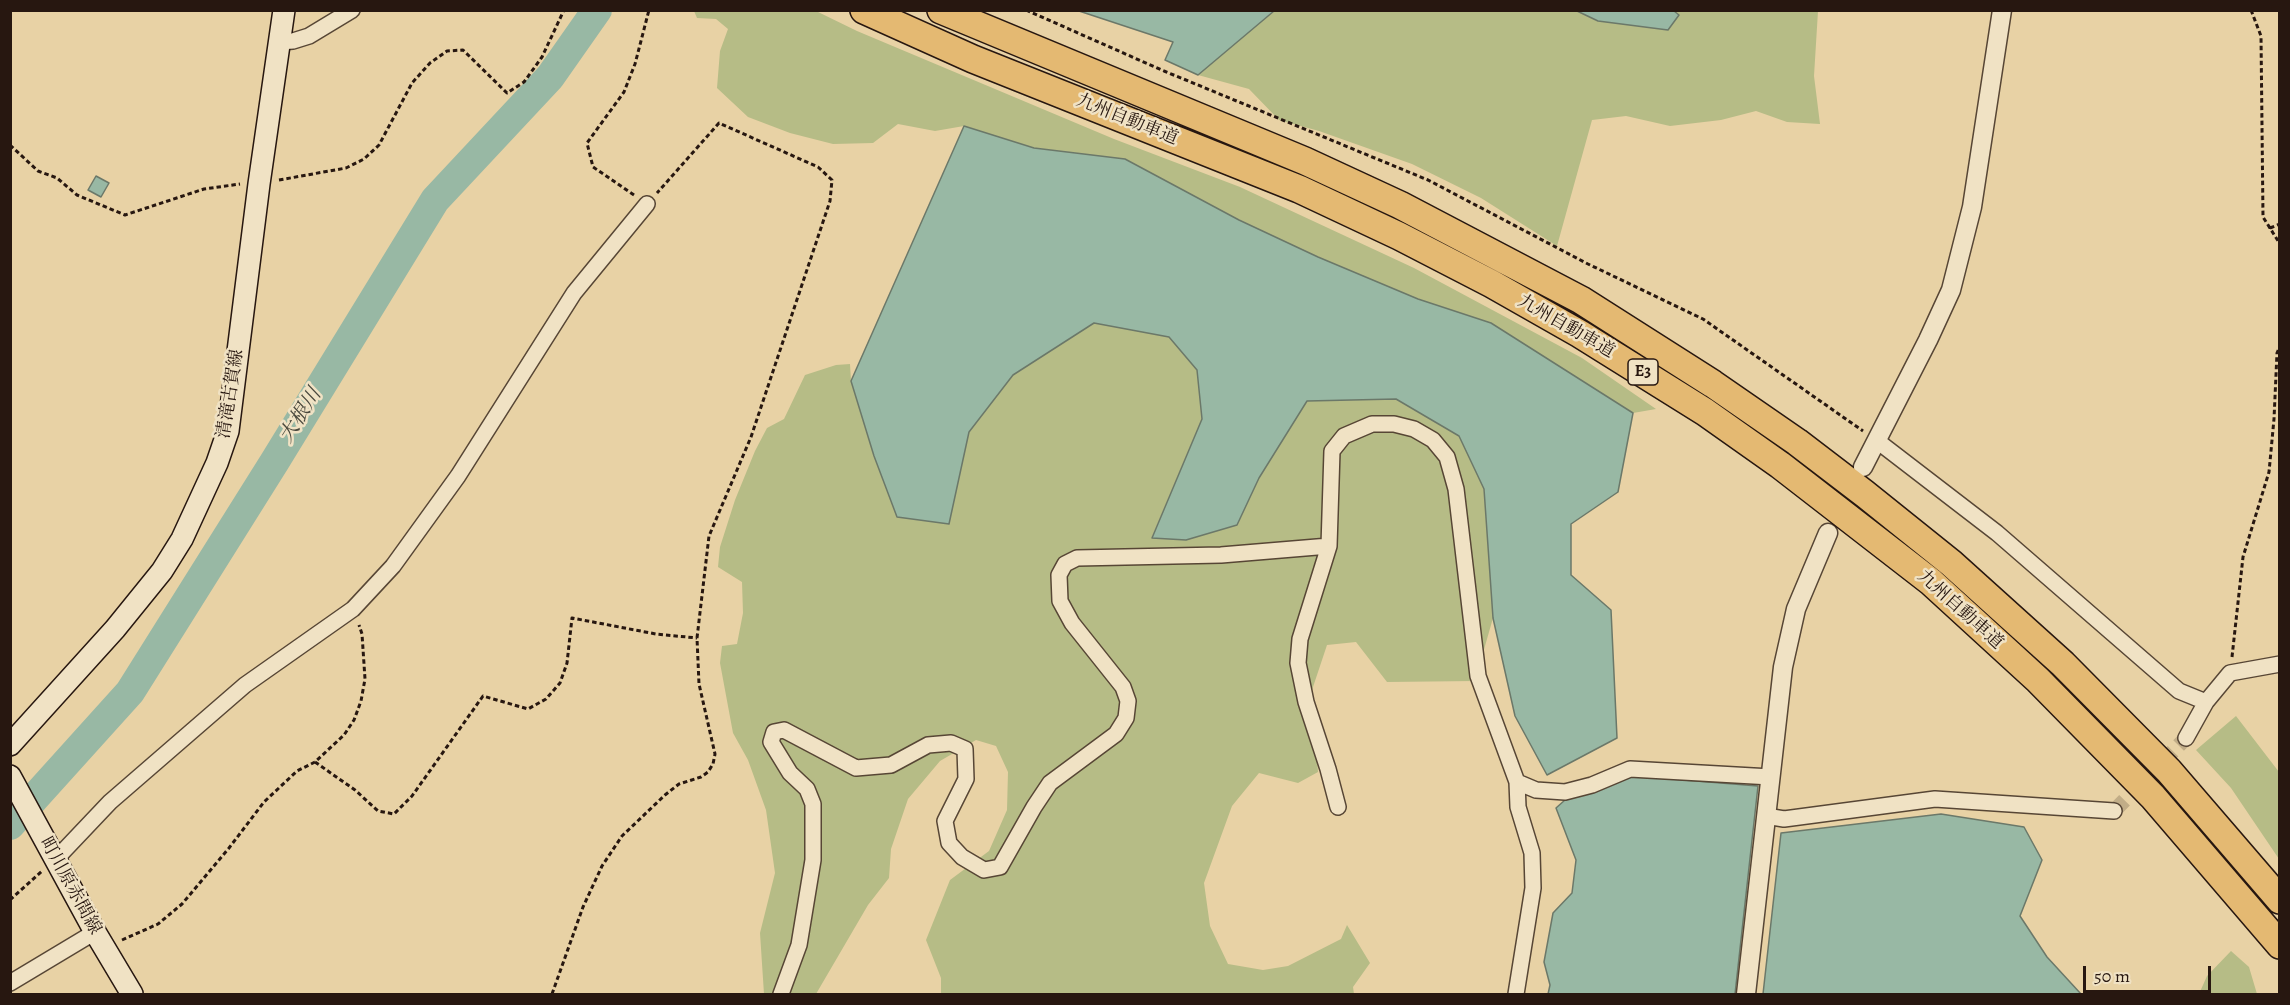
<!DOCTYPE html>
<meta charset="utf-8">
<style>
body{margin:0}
#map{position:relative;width:2290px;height:1005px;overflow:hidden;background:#e8d2a5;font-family:Alegreya,serif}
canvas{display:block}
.frame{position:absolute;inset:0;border:12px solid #271710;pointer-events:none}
.scale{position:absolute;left:2083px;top:966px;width:128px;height:27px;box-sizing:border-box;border:3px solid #271710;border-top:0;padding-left:8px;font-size:18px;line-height:21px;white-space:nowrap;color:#271710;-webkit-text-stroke:4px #f0e2c4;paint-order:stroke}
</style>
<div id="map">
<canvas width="2290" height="1005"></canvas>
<div class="frame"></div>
<div class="scale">50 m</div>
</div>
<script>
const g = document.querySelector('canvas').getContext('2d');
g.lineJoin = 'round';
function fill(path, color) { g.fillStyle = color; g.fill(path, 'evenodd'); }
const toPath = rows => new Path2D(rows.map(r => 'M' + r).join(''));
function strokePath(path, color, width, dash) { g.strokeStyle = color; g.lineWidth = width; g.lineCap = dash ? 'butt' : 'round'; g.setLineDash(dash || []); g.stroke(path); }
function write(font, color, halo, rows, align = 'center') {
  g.font = font + ' Alegreya,"Noto Serif JP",serif'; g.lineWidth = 5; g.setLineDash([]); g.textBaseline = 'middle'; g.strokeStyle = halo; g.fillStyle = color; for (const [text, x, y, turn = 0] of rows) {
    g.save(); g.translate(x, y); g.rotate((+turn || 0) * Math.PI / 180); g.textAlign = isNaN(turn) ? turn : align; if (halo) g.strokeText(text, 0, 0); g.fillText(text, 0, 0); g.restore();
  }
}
const green = toPath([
 [694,11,816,11,857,31,1114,139,1240,187,1414,268,1582,358,1656,409,1633,413,1491,323,1418,299,1318,257,1239,220,1077,153,1034,148,964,126,935,131,898,124,873,143,833,144,790,133,748,117,717,88,720,51,728,29,716,19,697,18],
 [1274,11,1577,11,1598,21,1678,15,1674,11,1818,11,1814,76,1820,124,1787,122,1756,111,1721,120,1670,126,1626,116,1592,120,1557,246,1481,198,1412,164,1319,131,1279,120,1249,89,1198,75],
 [1094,323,1169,337,1197,370,1202,419,1152,537,1237,525,1259,478,1307,401,1396,399,1459,436,1484,489,1493,618,1475,681,1387,682,1356,642,1327,645,1312,690,1318,772,1298,783,1259,773,1232,806,1204,883,1210,926,1228,964,1263,970,1288,966,1341,939,1347,925,1370,963,1353,987,1354,994,941,994,941,978,926,940,950,880,989,851,1007,810,1008,772,996,746,976,740,940,761,908,799,891,849,889,878,868,905,816,994,764,994,760,933,775,873,766,810,748,760,733,733,720,663,722,646,737,644,743,613,742,582,718,567,720,547,735,500,755,451,767,428,784,419,805,375,836,365,850,364,851,381,874,456,948,524,969,432,1013,375],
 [2236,716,2279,772,2279,859,2231,788,2196,750],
 [2231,951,2249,967,2257,994,2199,994,2207,976]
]);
const water = toPath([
 [1079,11,1274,11,1198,75,1165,60,1173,42,1079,11],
 [1674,11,1679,15,1668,30,1598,21,1577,11,1674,11],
 [964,126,1034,148,1125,159,1239,220,1318,257,1418,299,1491,323,1633,413,1618,492,1571,524,1571,575,1611,610,1617,738,1547,775,1515,716,1493,618,1484,489,1459,436,1396,399,1307,401,1259,478,1237,525,1186,540,1152,538,1202,419,1197,370,1169,337,1094,323,1013,375,969,432,949,524,897,517,874,456,851,381,964,126],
 [96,176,109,183,101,197,88,190,96,176],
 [1634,776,1758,786,1735,994,1548,994,1550,985,1544,962,1553,913,1572,893,1576,860,1556,808,1565,800,1634,776],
 [1941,814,2024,827,2042,860,2020,916,2047,957,2081,994,1763,994,1781,833,1941,814]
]);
const river = toPath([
 [10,825,130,692,275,461,435,200,550,77,597,10]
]);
const minorTunnel = toPath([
 [2114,811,2186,738]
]);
const path = toPath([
 [1026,10,1164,71,1428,180,1588,264,1703,319,1863,431],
 [2251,10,2261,36,2263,217,2280,244],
 [10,145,38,171,57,178,77,195,125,215,204,189,240,184],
 [279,180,346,168,364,159,379,145,412,83,430,63,447,51,463,50,507,93,524,82,542,57,564,10],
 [634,195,593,167,587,143,624,92,635,64,649,10],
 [2270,228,2280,224],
 [2232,657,2243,557,2269,472,2274,419,2277,353,2280,346],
 [315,762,355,790,378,811,394,814,412,796,483,696,528,709,546,699,560,683,567,663,572,618,656,634,697,638],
 [10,900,42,871],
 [122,940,158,924,182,904,229,848,264,802,297,771,315,762,344,735,354,720,361,701,365,679,362,634,359,625],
 [552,994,583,907,602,866,622,836,665,795,679,784,701,777,708,772,713,764,715,754,699,684,697,638,709,536,751,437,830,201,832,180,818,167,719,123,657,193]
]);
const minor = toPath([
 [280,42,293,41,309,36,352,10],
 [1876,440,1997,533,2179,691,2206,702,2230,673,2280,664],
 [2186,738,2206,702],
 [1517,782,1536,790,1565,792,1592,785,1630,769,1771,777],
 [1338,807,1328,769,1306,702,1298,663,1300,639,1329,546,1332,451,1344,436,1372,424,1394,424,1414,429,1433,440,1447,457,1456,489,1478,676,1517,782,1518,807,1532,853,1533,888,1516,994],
 [1766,816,1784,819,1935,799,2114,811],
 [55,860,110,802,245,685,353,609,393,566,458,476,574,293,647,204],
 [10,983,95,932],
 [781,994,799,945,813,860,813,804,807,789,790,773,771,742,774,732,784,730,856,768,891,765,928,745,951,743,965,749,966,779,945,821,949,843,962,857,984,870,1000,867,1034,807,1050,783,1116,734,1126,718,1128,701,1123,687,1072,623,1060,601,1059,575,1065,564,1077,558,1221,555,1329,546]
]);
const tertiary = toPath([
 [1863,467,1928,340,1951,290,1972,207,2002,10],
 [1746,994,1783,667,1796,609,1828,533]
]);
const secondary = toPath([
 [10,745,115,629,162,571,182,539,217,463,228,431,259,184,284,10],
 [10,776,95,932,132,994]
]);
const motorway = toPath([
 [864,10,973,59,1299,189,1399,236,1492,284,1580,334,1705,412,1780,465,1931,582,2038,680,2153,797,2280,945],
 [941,10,1305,161,1400,205,1581,300,1713,384,1797,442,1865,494,1951,563,2063,664,2169,771,2280,900]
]);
const shields = [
 [1643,372,30]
];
const shieldNames = [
 ["E3",1643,372]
];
const streetNames = [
 ["九州自動車道",1127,120,22],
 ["九州自動車道",1566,327,30],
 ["清滝古賀線",231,394,-81],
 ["九州自動車道",1960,610,42],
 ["町川原赤間線",70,886,61]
];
const waterNames = [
 ["大根川",301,416,-58]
];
fill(green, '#b6bc86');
fill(water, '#98b8a4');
strokePath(water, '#6b7869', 1.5);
strokePath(river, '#98b8a4', 30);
strokePath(minorTunnel, '#c1ad87', 15, [15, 8]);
strokePath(minor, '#574635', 18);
strokePath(tertiary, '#574635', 21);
strokePath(secondary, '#271710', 24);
strokePath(motorway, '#271710', 30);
strokePath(path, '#271710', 3, [4.5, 3]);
strokePath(minor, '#f0e2c4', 15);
strokePath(tertiary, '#f0e2c4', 18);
strokePath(secondary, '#f0e2c4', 21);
strokePath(motorway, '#e4b972', 27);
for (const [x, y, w] of shields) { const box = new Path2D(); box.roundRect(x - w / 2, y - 13, w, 26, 4.5); g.fillStyle = '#f0e2c4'; g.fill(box); strokePath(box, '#271710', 1.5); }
write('bold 16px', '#271710', null, shieldNames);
write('18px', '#271710', '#f0e2c4', streetNames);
write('italic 20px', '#49473c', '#f0e2c4', waterNames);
</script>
